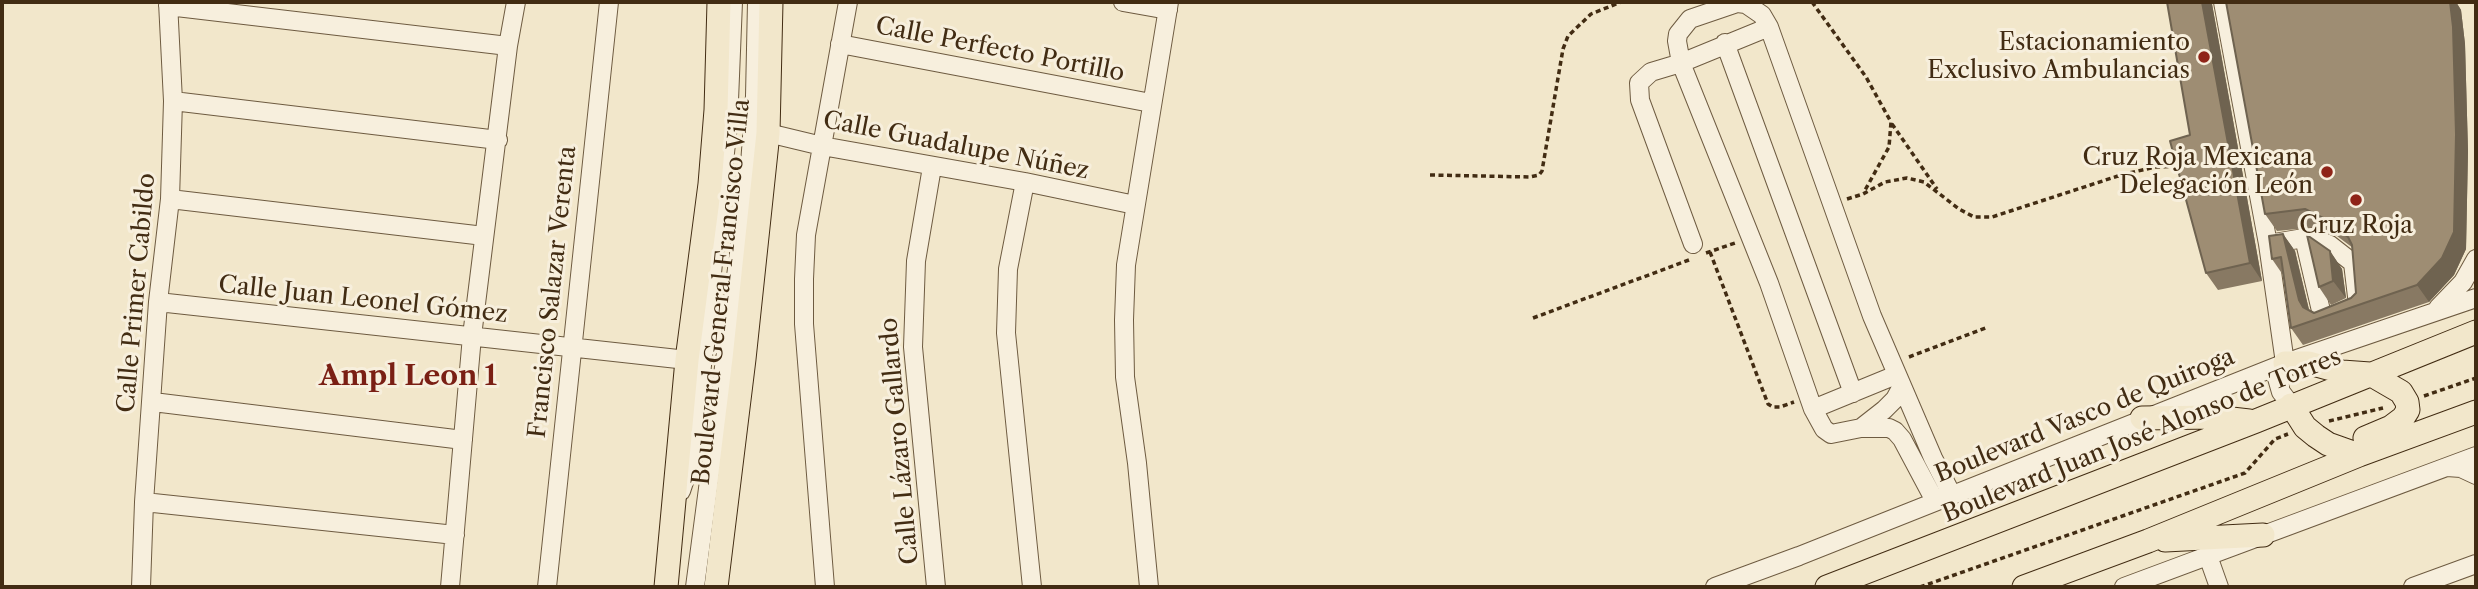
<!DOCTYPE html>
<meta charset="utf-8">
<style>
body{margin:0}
#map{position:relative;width:2478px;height:589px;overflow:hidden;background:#f2e7cb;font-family:"Libre Caslon Text",serif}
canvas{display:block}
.frame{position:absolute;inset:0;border:4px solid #422c13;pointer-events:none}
</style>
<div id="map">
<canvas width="2478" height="589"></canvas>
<div class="frame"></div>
</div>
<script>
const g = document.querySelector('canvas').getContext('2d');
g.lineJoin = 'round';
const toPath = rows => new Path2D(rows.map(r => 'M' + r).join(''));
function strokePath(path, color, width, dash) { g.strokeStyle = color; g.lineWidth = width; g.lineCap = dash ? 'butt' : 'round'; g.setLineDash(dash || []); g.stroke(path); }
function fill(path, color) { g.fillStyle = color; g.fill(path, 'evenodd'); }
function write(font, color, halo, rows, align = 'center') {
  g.font = font + ' "Libre Caslon Text",serif'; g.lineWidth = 6; g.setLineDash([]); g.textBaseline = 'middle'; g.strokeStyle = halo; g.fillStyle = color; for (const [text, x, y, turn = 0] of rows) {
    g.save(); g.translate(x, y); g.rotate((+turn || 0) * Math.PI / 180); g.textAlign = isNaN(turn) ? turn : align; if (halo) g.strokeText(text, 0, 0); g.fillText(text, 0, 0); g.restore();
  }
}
const path = toPath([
 [1812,2,1866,77,1891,122,1889,147,1864,192],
 [1892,124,1937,189],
 [1430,175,1530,177,1539,175,1542,171,1563,49,1568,36,1591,14,1621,2],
 [1847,199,1863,194,1885,182,1907,178,1924,182,1959,209,1974,217,1992,217,2121,175,2155,167,2178,166],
 [1710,252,1768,404,1773,407,1780,407,1794,402],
 [1706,253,1735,243],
 [1533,318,1689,260],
 [1909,357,1988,327],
 [2424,396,2476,378],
 [2329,421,2383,408],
 [1920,587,2245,473,2275,439,2288,434]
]);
const minor = toPath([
 [1123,2,1168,10],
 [2223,2,2268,244,2285,363,2277,378,2281,392,2291,405],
 [168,6,508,46],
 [1725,43,1853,393],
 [840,44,1151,103],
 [173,101,498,140],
 [768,133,822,146,1025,182,1135,205],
 [932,167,916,261,913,347,936,587],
 [1025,182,1008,269,1006,333,1032,587],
 [170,199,484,236],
 [1693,244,1640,100,1639,83,1651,72,1681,63,1769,27],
 [2268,244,2304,238,2312,237,2330,245,2353,263,2358,305,2327,319,2322,315,2304,238],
 [158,302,687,360],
 [2438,308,2463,282,2476,259],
 [153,402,463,440],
 [1813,409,1896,375],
 [1861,428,1884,410,1895,399,1901,388],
 [2447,467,2461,468,2476,475],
 [681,491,687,473,695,430,728,125,733,2],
 [1935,501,1902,439,1895,431,1889,428,1861,428,1831,434,1824,429,1813,409,1769,283,1681,63,1677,41,1678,34,1690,19,1737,3,1746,4,1762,15,1769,27,1872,316,1933,458,1952,495],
 [144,502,455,535],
 [2208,556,2219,587],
 [141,587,144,502,158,302,170,199,173,101,168,2],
 [450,587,472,336,508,46,516,2],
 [547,587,609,2],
 [695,587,749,178,755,96,757,2],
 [825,587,804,324,804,279,806,235,848,2],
 [1149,587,1137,463,1125,377,1124,320,1126,265,1169,2],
 [1715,587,1799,556,2285,363,2476,298],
 [2124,587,2476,456],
 [2413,587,2476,564]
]);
const major = toPath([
 [2285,363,2309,363,2342,372,2370,374,2401,392,2407,402,2408,410,2403,418,2391,427,2365,438],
 [2291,405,2305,427,2316,436,2328,444,2359,455],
 [2142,418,2214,417,2249,421],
 [2165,540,2263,535],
 [666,587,687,360,710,184,716,110,719,2],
 [716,587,744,359,768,133,771,2],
 [1827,587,2256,421,2476,332],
 [2024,587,2148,541,2359,455,2476,412]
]);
const wall = toPath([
 [2226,2,2456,2,2461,10,2465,44,2468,151,2466,249,2454,275,2429,302,2303,345,2291,328,2283,275,2272,259,2283,234,2295,251,2309,310,2314,313,2351,298,2356,293,2353,248,2337,236,2317,227,2277,231,2265,214],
 [2212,4,2262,281,2218,290,2206,273,2190,135],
 [2330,251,2342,269,2346,298,2331,305,2319,287]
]);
const shadedWall = toPath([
 [2202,2,2213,2,2212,4,2262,281,2250,263],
 [2450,2,2456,2,2461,10,2465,44,2468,151,2466,249,2454,275,2429,302,2417,285],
 [2283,234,2295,251,2311,318,2315,324,2299,300],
 [2330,251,2342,269,2346,298,2333,281]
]);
const building = toPath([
 [2167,2,2202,2,2250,263,2206,273,2170,141,2190,135,2167,2],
 [2226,2,2450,2,2453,27,2456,134,2454,232,2442,258,2417,285,2291,328,2281,257,2272,259,2269,236,2283,234,2299,300,2303,307,2314,313,2351,298,2356,293,2352,245,2348,237,2325,219,2305,209,2265,214,2226,2],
 [2307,235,2330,251,2333,281,2319,287,2307,235]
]);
const markers = [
 [2204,57,7,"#8f2418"],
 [2327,172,7,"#8f2418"],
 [2356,200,7,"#8f2418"]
];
const poiNames = [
 ["Estacionamiento",2190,43],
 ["Exclusivo Ambulancias",2190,71],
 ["Cruz Roja Mexicana",2313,158],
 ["Delegación León",2313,186],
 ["Cruz Roja",2356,226,"center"]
];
const streetNames = [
 ["Calle Perfecto Portillo",1000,50,11],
 ["Calle Guadalupe Núñez",956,146,11],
 ["Francisco Salazar Verenta",553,292,-84],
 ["Boulevard General Francisco Villa",722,292,-84],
 ["Calle Primer Cabildo",137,293,-85],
 ["Calle Juan Leonel Gómez",363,300,6],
 ["Boulevard Vasco de Quiroga",2085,416,-22],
 ["Boulevard Juan José Alonso de Torres",2142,436,-22],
 ["Calle Lázaro Gallardo",900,441,-95]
];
const quarterNames = [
 ["Ampl Leon 1",408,377]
];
strokePath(minor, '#6e5b41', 20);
strokePath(major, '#422c13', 25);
strokePath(path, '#422c13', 3.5, [5, 3.5]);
strokePath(minor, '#f7efdd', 18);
strokePath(major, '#f2e7cb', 23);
fill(wall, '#887963');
fill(shadedWall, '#6f6350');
fill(building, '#9e8d73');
strokePath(building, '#6f6350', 2);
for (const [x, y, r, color] of markers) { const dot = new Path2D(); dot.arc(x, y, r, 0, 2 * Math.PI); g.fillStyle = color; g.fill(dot); strokePath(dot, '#f7efdd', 2.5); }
write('24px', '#422c13', '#f7efdd', poiNames, 'right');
write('24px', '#422c13', '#f7efdd', streetNames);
write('bold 28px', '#7a1f14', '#f7efdd', quarterNames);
</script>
